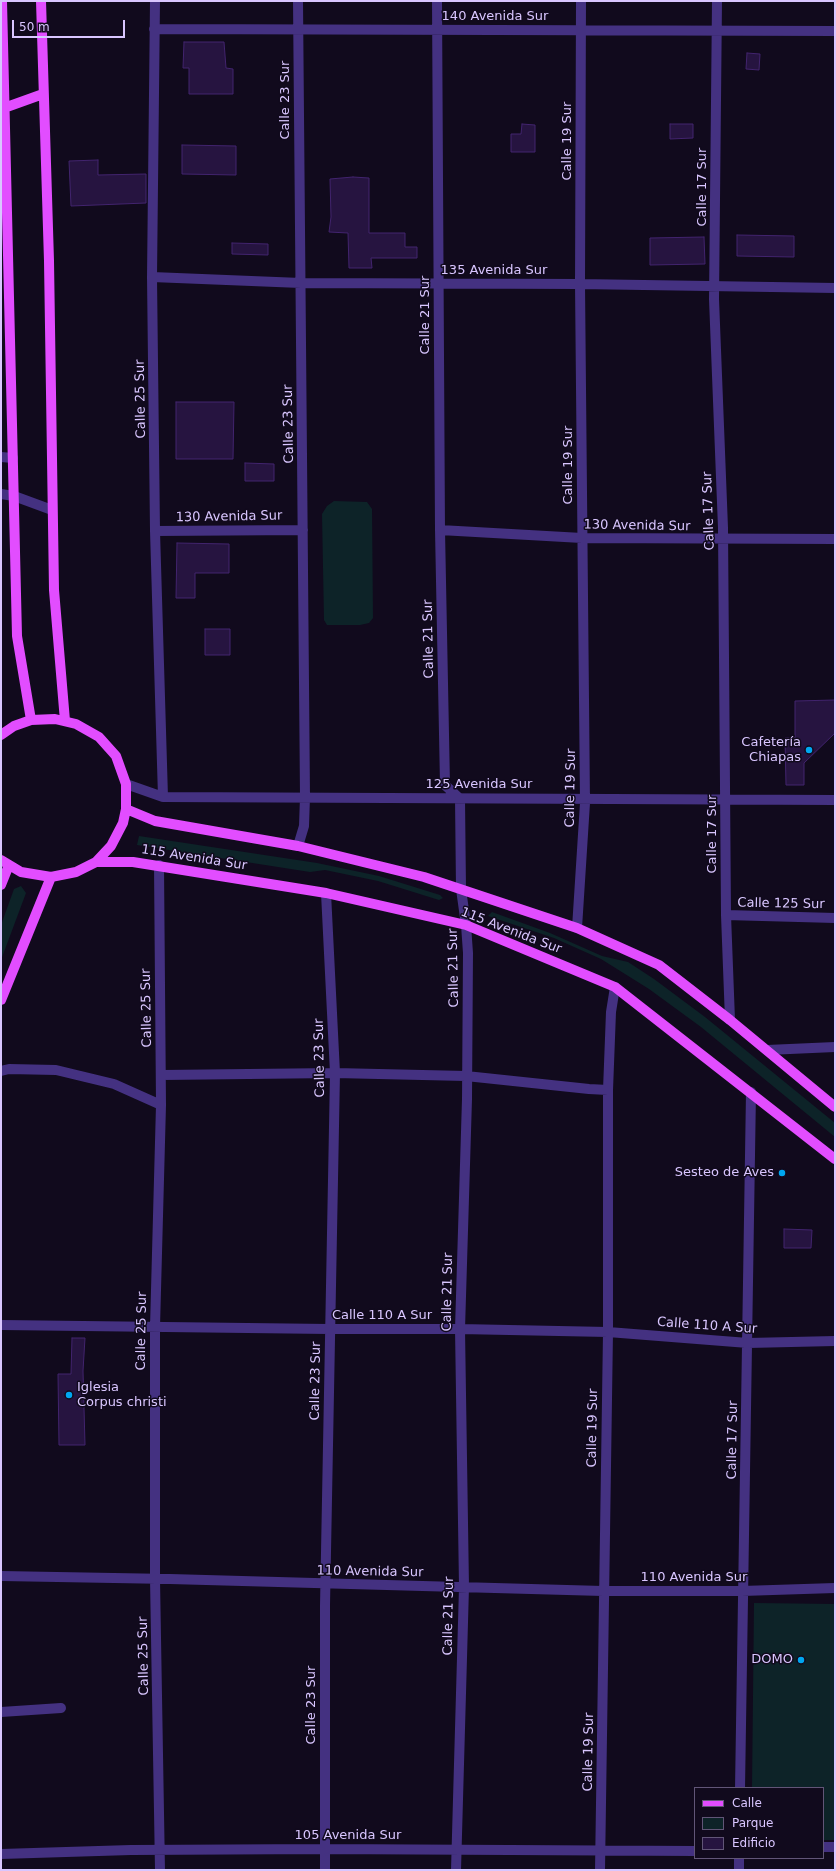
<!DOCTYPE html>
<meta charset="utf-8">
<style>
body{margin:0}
#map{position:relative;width:836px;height:1871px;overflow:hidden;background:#110a1d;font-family:"DejaVu Sans",sans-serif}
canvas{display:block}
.frame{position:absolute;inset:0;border:2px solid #d9c6ff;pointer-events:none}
.legend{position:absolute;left:694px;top:1787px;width:130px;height:72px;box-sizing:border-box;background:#110a1d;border:1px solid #615577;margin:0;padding:5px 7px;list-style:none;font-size:12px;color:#d9c6ff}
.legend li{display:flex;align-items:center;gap:8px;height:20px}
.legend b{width:20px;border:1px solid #615577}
.scale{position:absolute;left:12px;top:20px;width:113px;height:18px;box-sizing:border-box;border:2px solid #d9c6ff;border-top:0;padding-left:5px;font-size:12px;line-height:14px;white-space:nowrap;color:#d9c6ff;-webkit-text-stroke:3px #110a1d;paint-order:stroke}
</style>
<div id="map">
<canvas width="836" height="1871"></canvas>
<div class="frame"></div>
<ul class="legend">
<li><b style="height:5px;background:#e24dff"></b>Calle</li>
<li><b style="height:11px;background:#0d2328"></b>Parque</li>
<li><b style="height:11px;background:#261440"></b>Edificio</li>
</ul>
<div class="scale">50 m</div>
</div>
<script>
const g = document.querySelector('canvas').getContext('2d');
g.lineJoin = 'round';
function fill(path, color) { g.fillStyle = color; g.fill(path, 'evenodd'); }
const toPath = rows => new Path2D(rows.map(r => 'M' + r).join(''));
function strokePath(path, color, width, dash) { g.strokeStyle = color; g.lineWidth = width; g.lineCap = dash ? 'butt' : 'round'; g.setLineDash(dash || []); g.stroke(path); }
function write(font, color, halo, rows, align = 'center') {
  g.font = font + ' "DejaVu Sans",sans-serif'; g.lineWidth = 3; g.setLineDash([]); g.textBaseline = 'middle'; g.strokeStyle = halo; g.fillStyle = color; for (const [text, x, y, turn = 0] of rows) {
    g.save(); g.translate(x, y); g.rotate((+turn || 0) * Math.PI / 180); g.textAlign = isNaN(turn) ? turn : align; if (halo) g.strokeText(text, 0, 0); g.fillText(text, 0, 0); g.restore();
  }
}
const green = toPath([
 [334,501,367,502,372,509,373,618,369,623,360,625,327,625,324,620,322,514,327,506],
 [139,836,317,863,379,876,440,895,443,898,439,900,378,881,325,870,310,872,137,845],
 [21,886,26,893,1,960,1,925,14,889],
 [492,912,550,933,602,956,628,962,654,979,705,1017,835,1123,835,1137,701,1027,649,989,601,959,554,938,488,916],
 [754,1603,835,1604,835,1840,823,1840,823,1788,752,1788]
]);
const building = toPath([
 [184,42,224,42,226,68,233,69,233,94,189,94,189,68,183,68,184,42],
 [747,53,760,54,759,70,746,69,747,53],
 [522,124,535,125,535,152,511,152,511,134,521,134,522,124],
 [670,124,693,124,693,138,670,139,670,124],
 [182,145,236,146,236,175,182,174,182,145],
 [98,160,98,175,146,174,146,203,71,206,69,161,98,160],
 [353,177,369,178,369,233,405,233,405,247,417,247,417,258,371,258,372,268,349,268,348,233,329,232,331,217,330,179,353,177],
 [737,235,794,236,794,257,737,256,737,235],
 [704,237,705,264,650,265,650,238,704,237],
 [232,243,268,244,268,255,232,254,232,243],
 [176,402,234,402,233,459,176,459,176,402],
 [245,463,274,464,274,481,245,481,245,463],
 [177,543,229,544,229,573,195,573,195,598,176,598,177,543],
 [205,629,230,629,230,655,205,655,205,629],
 [835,700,835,733,804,763,804,785,786,785,785,738,795,738,795,701,835,700],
 [784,1229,812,1230,811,1248,784,1248,784,1229],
 [72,1338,85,1338,83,1371,85,1445,59,1445,58,1374,71,1374,72,1338]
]);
const minor = toPath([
 [155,1,152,277,155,531,163,797],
 [298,1,305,797,304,826,298,846],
 [437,1,440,530,445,785,460,799,461,889,466,925,468,953,467,1099,460,1329,464,1587,456,1870],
 [717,1,714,299,723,528,726,915,730,1020],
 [154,29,835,31],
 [152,277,301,283,580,284,835,288],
 [1,457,13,458],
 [1,494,14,496,52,510],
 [440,530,582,538,835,539],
 [155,531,303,530],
 [126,784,163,797,835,800],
 [159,865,161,1105,155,1327,155,1579,160,1870],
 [726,915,835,918],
 [577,928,585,803,580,284,581,1],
 [767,1050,835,1047],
 [1,1071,9,1069,56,1070,114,1084,161,1105],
 [162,1075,335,1073,466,1076,589,1089,608,1090],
 [1,1325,329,1329,460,1329,608,1332,748,1343,835,1341],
 [1,1576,170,1579,603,1591,742,1591,835,1588],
 [1,1712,61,1708],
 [740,1788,751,1092],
 [823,1847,835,1847],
 [1,1854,131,1850,324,1849,695,1851],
 [325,1870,325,1605,335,1073,326,893],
 [600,1870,608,1332,608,1090,611,1012,615,987],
 [739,1870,739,1858]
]);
const major = toPath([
 [2,1,17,636,31,720],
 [41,1,49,261,54,590,65,721],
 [4,108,43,94],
 [1,735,14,726,31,720,55,719,76,724,99,737,116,756,126,784,126,809,123,823,111,846,96,862,76,872,51,877,21,872,1,860],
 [126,809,155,821,298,846,424,877,577,928,659,965,730,1020,835,1107],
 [96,862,133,862,326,893,466,925,615,987,835,1159],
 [1,885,9,865],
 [1,1000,51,877]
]);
const markers = [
 [809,750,4,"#00a7f1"],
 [782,1173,4,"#00a7f1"],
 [69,1395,4,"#00a7f1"],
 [801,1660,4,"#00a7f1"]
];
const streetNames = [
 ["140 Avenida Sur",495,17],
 ["Calle 23 Sur",286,100,-90],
 ["Calle 19 Sur",568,141,-90],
 ["Calle 17 Sur",703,187,-90],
 ["135 Avenida Sur",494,271],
 ["Calle 21 Sur",426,315,-90],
 ["Calle 25 Sur",141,399,-91],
 ["Calle 23 Sur",289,424,-91],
 ["Calle 19 Sur",569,465,-90],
 ["Calle 17 Sur",709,511,-92],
 ["130 Avenida Sur",229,517,-1],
 ["130 Avenida Sur",637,526,1],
 ["Calle 21 Sur",429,639,-91],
 ["125 Avenida Sur",479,785],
 ["Calle 19 Sur",571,788,-89],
 ["Calle 17 Sur",713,834,-90],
 ["115 Avenida Sur",194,858,9],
 ["Calle 125 Sur",781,904,1],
 ["115 Avenida Sur",511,931,21],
 ["Calle 21 Sur",454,968,-91],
 ["Calle 25 Sur",147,1008,-91],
 ["Calle 23 Sur",320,1058,-91],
 ["Calle 21 Sur",448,1292,-89],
 ["Calle 110 A Sur",382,1316],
 ["Calle 110 A Sur",707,1326,4],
 ["Calle 25 Sur",142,1331,-89],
 ["Calle 23 Sur",316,1381,-89],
 ["Calle 19 Sur",593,1428,-89],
 ["Calle 17 Sur",733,1440,-89],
 ["110 Avenida Sur",370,1572,1],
 ["110 Avenida Sur",694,1578],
 ["Calle 21 Sur",449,1616,-89],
 ["Calle 25 Sur",144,1656,-91],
 ["Calle 23 Sur",312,1705,-90],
 ["Calle 19 Sur",589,1752,-89],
 ["105 Avenida Sur",348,1836]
];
const poiNames = [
 ["Cafetería",801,743],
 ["Chiapas",801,758],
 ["Sesteo de Aves",774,1173],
 ["Iglesia",77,1388,"left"],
 ["Corpus christi",77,1403,"left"],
 ["DOMO",793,1660]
];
fill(green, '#0d2328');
fill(building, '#261440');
strokePath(building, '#42246e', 1);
strokePath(minor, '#443181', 10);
strokePath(major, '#e24dff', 10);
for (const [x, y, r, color] of markers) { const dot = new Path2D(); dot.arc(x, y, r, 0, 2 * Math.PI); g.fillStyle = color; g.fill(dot); strokePath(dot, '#110a1d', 1.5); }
write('13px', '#d9c6ff', '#110a1d', streetNames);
write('13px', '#d9c6ff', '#110a1d', poiNames, 'right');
</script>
